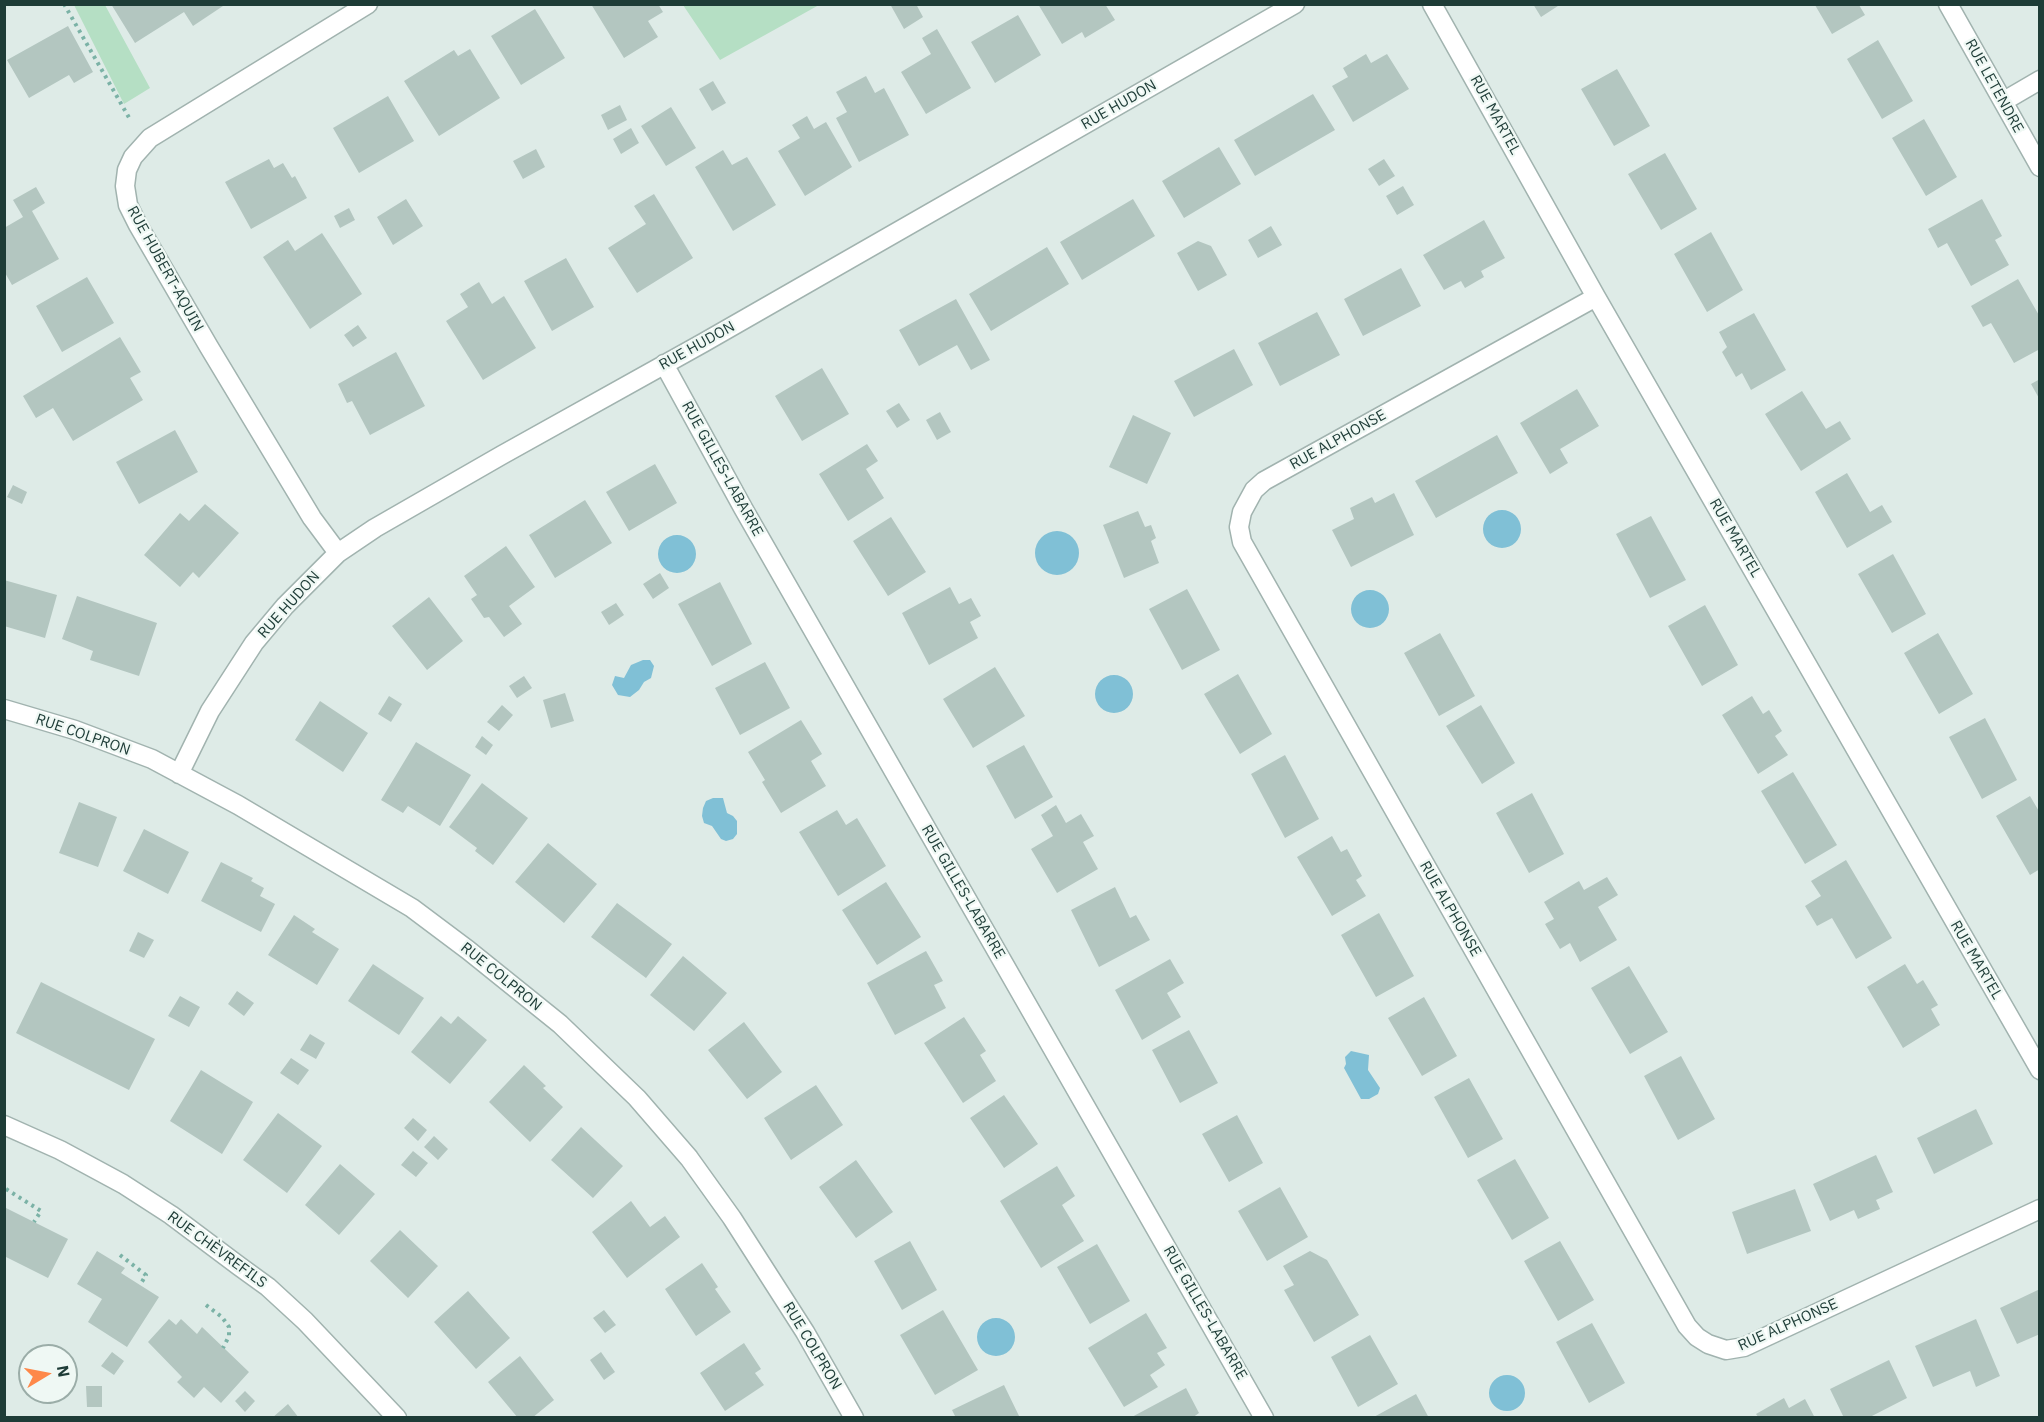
<!DOCTYPE html>
<meta charset="utf-8">
<style>
body{margin:0}
#map{position:relative;width:2044px;height:1422px;overflow:hidden;background:#deebe7;font-family:"IBM Plex Sans",sans-serif}
canvas{display:block}
.frame{position:absolute;inset:0;border:6px solid #1e3c37;pointer-events:none}
.north{position:absolute;left:18px;top:1344px;width:60px;height:60px;box-sizing:border-box;background:#eff8f4;border:2px solid #9bada8;border-radius:50%;rotate:80deg;font-size:16px;font-weight:700;line-height:24px;text-align:center;color:#1e3c37}
.north::after{content:'';display:block;margin:auto;width:21px;height:27px;background:#fe8849;clip-path:polygon(50% 0,100% 100%,50% 72%,0 100%)}
</style>
<div id="map">
<canvas width="2044" height="1422"></canvas>
<div class="frame"></div>
<div class="north">N</div>
</div>
<script>
const g = document.querySelector('canvas').getContext('2d');
g.lineJoin = 'round';
function fill(path, color) { g.fillStyle = color; g.fill(path, 'evenodd'); }
const toPath = rows => new Path2D(rows.map(r => 'M' + r).join(''));
function strokePath(path, color, width, dash) { g.strokeStyle = color; g.lineWidth = width; g.lineCap = dash ? 'butt' : 'round'; g.setLineDash(dash || []); g.stroke(path); }
function write(font, color, halo, rows, align = 'center') {
  g.font = font + ' "IBM Plex Sans",sans-serif'; g.lineWidth = 4.5; g.setLineDash([]); g.textBaseline = 'middle'; g.strokeStyle = halo; g.fillStyle = color; for (const [text, x, y, turn = 0] of rows) {
    g.save(); g.translate(x, y); g.rotate((+turn || 0) * Math.PI / 180); g.textAlign = isNaN(turn) ? turn : align; if (halo) g.strokeText(text, 0, 0); g.fillText(text, 0, 0); g.restore();
  }
}
const green = toPath([
 [74,5,105,5,150,88,124,104],
 [683,5,819,5,720,60]
]);
const water = toPath([
 '1483 529a19 19 0 1 1 38 0a19 19 0 1 1-38 0Z',
 '1035 553a22 22 0 1 1 44 0a22 22 0 1 1-44 0Z',
 '658 554a19 19 0 1 1 38 0a19 19 0 1 1-38 0Z',
 '1351 609a19 19 0 1 1 38 0a19 19 0 1 1-38 0Z',
 [643,660,650,660,654,666,651,678,644,682,639,690,630,697,618,695,612,685,615,676,624,678,631,665],
 '1095 694a19 19 0 1 1 38 0a19 19 0 1 1-38 0Z',
 [713,798,723,798,727,813,733,816,737,821,737,834,733,839,726,841,721,839,712,826,704,823,702,816,703,808,706,801],
 [1351,1051,1369,1055,1368,1070,1380,1088,1378,1094,1369,1099,1361,1099,1344,1068,1346,1064,1345,1057],
 '977 1337a19 19 0 1 1 38 0a19 19 0 1 1-38 0Z',
 '1489 1393a18 18 0 1 1 36 0a18 18 0 1 1-36 0Z'
]);
const building = toPath([
 [111,4,226,4,193,26,184,12,135,43],
 [591,4,658,4,663,12,648,21,658,37,624,58],
 [890,4,916,4,923,17,904,29],
 [1038,4,1105,4,1115,20,1085,38,1082,32,1062,44],
 [1533,4,1561,4,1541,17],
 [1815,5,1859,5,1865,15,1832,34],
 [535,9,565,58,521,85,491,36],
 [1018,15,1041,55,995,83,971,42],
 [68,26,93,72,74,83,69,75,29,98,7,60],
 [937,29,971,88,926,114,901,72,931,54,922,38],
 [1878,40,1913,101,1882,119,1847,59],
 [470,49,500,98,439,136,404,81,454,50,458,56],
 [1366,54,1371,63,1387,54,1409,89,1353,122,1332,86,1348,77,1343,68],
 [1617,69,1650,126,1614,146,1581,89],
 [866,76,875,93,884,88,909,135,859,162,836,118,847,112,836,92],
 [713,81,726,103,712,111,699,89],
 [1313,94,1335,130,1255,176,1234,140],
 [388,96,414,141,359,173,333,128],
 [620,105,627,120,608,130,601,115],
 [671,107,696,148,666,166,641,126],
 [807,116,814,129,826,122,852,167,805,196,778,151,800,138,792,125],
 [1924,119,1957,177,1926,196,1892,138],
 [631,128,639,143,621,154,613,139],
 [1219,147,1241,184,1184,218,1162,181],
 [536,149,545,167,523,179,513,161],
 [723,150,732,165,747,157,776,205,733,231,695,167],
 [1665,153,1697,209,1661,230,1628,174],
 [269,159,274,168,283,163,292,178,295,176,307,198,251,229,225,182],
 [1384,159,1395,176,1379,186,1368,169],
 [1403,186,1414,205,1397,215,1386,196],
 [36,187,45,203,32,211,59,259,12,285,4,271,4,228,23,217,13,200],
 [654,194,693,258,637,293,608,248,646,224,634,206],
 [406,199,423,226,393,245,377,217],
 [1133,199,1155,236,1082,280,1060,242],
 [1982,199,2002,236,1995,240,2009,265,1971,286,1947,243,1938,248,1928,229],
 [349,208,355,220,340,228,334,216],
 [1484,220,1505,258,1481,271,1484,277,1465,288,1461,281,1444,290,1423,255],
 [1271,226,1282,245,1258,258,1248,240],
 [1711,232,1743,290,1707,312,1674,254],
 [322,233,362,294,310,329,263,257,288,240,295,251],
 [1198,241,1211,246,1227,275,1198,291,1177,253],
 [1047,247,1069,284,991,331,969,294],
 [566,258,594,307,552,331,524,281],
 [1401,268,1421,306,1363,336,1344,299],
 [87,277,114,323,62,352,36,306],
 [2018,279,2040,317,2040,349,2014,363,1991,323,1983,327,1971,306],
 [479,282,492,304,504,296,536,348,483,380,446,321,468,307,460,294],
 [956,299,990,360,971,370,957,345,919,366,899,330],
 [1317,312,1340,355,1280,386,1258,343],
 [1754,313,1786,370,1751,390,1742,373,1736,377,1722,352,1727,347,1719,332],
 [358,325,367,338,353,347,344,335],
 [120,337,141,372,130,378,143,400,73,441,53,408,36,418,23,396],
 [1234,349,1253,385,1194,417,1174,381],
 [396,352,425,406,370,435,352,401,347,403,338,384],
 [822,368,849,414,802,441,775,396],
 [2040,379,2040,400,2031,384],
 [1577,389,1599,426,1560,449,1568,463,1550,474,1520,423],
 [1802,391,1826,429,1840,421,1851,439,1801,471,1765,414],
 [899,403,910,420,897,428,886,411],
 [940,412,951,432,937,440,926,420],
 [1133,415,1171,433,1147,484,1109,467],
 [175,430,198,472,139,504,116,462],
 [1497,435,1518,473,1436,518,1415,481],
 [867,444,878,461,866,469,884,498,848,521,819,474],
 [655,464,677,503,629,531,606,492],
 [1847,473,1870,512,1882,505,1892,522,1847,548,1815,492],
 [13,485,27,492,22,504,7,497],
 [1394,493,1414,535,1351,567,1332,530,1354,519,1350,508,1372,497,1375,503],
 [585,500,612,543,555,578,529,535],
 [205,504,239,533,199,578,193,572,180,587,144,555,180,513,189,521],
 [1138,511,1145,527,1151,525,1156,538,1151,541,1159,563,1124,578,1103,525],
 [1651,516,1686,580,1650,598,1616,534],
 [891,517,926,572,888,596,853,541],
 [506,546,535,587,509,606,522,624,504,637,489,617,484,618,471,599,477,595,464,576],
 [1893,554,1926,614,1892,633,1858,574],
 [660,573,669,588,653,599,643,584],
 [4,580,57,595,45,638,4,626],
 [720,582,752,644,712,666,678,604],
 [950,587,959,604,971,598,981,616,970,622,978,638,929,665,902,613],
 [1187,589,1220,650,1182,670,1149,609],
 [77,596,157,623,139,676,90,660,93,651,62,639],
 [429,597,463,641,427,670,392,626],
 [616,603,624,615,609,625,601,612],
 [1705,605,1738,665,1702,686,1668,626],
 [1440,633,1475,696,1439,716,1404,653],
 [1938,633,1973,694,1939,714,1904,653],
 [765,662,790,708,740,735,715,688],
 [995,667,1025,716,973,748,943,699],
 [1238,674,1272,734,1240,754,1204,694],
 [524,676,532,688,517,698,509,686],
 [565,693,574,721,551,728,543,700],
 [389,696,402,704,391,722,378,714],
 [1752,696,1763,714,1769,710,1782,731,1775,736,1788,755,1758,774,1722,715],
 [320,701,368,733,343,772,295,740],
 [502,705,513,715,499,731,487,722],
 [1481,705,1515,763,1482,784,1446,726],
 [1985,718,2017,780,1982,799,1949,737],
 [801,720,822,754,811,761,826,786,781,813,762,782,765,780,748,752],
 [482,736,493,745,486,755,475,747],
 [416,742,471,775,440,826,408,806,403,813,381,800],
 [1024,745,1053,797,1015,819,986,766],
 [1285,755,1319,819,1285,838,1251,774],
 [1793,772,1837,845,1805,864,1761,791],
 [482,783,528,818,493,865,475,851,477,848,449,827],
 [1532,793,1564,854,1529,873,1496,813],
 [2030,796,2040,813,2040,869,2030,875,1996,816],
 [79,802,117,817,98,867,59,853],
 [1056,805,1066,823,1081,814,1094,836,1083,842,1098,869,1057,893,1031,849,1053,836,1041,815],
 [837,810,846,825,857,818,886,866,838,896,799,832],
 [144,829,189,852,168,894,123,871],
 [1332,836,1341,852,1347,849,1362,876,1356,880,1366,896,1332,916,1297,857],
 [548,843,597,884,564,923,515,882],
 [1846,860,1892,938,1856,959,1832,918,1817,926,1805,906,1821,896,1811,881],
 [221,862,253,878,251,881,264,888,260,896,275,904,261,932,201,901],
 [1607,877,1618,895,1598,907,1617,940,1580,962,1570,943,1560,949,1545,924,1554,919,1544,902,1579,881,1584,890],
 [886,882,921,937,877,965,842,910],
 [1115,887,1130,918,1136,915,1150,940,1099,967,1071,910],
 [617,903,672,944,646,978,591,937],
 [1379,913,1414,976,1376,997,1341,935],
 [294,915,315,929,312,932,339,949,317,985,268,955],
 [138,932,154,940,144,958,129,951],
 [926,951,943,981,934,985,946,1008,895,1035,867,983],
 [683,956,727,993,694,1031,650,995],
 [1170,959,1184,983,1167,993,1181,1017,1142,1040,1115,990],
 [373,964,424,998,399,1035,348,1001],
 [1905,964,1917,984,1923,980,1938,1005,1931,1009,1940,1025,1903,1048,1867,987],
 [1629,966,1668,1032,1630,1054,1591,988],
 [41,982,155,1039,129,1090,16,1033],
 [237,991,254,1003,244,1016,228,1004],
 [180,996,200,1007,189,1027,168,1016],
 [1424,997,1457,1056,1422,1076,1388,1018],
 [441,1016,451,1024,458,1016,487,1040,450,1084,411,1052],
 [964,1017,986,1051,980,1055,996,1081,963,1103,924,1043],
 [744,1022,782,1072,747,1099,708,1050],
 [1189,1030,1218,1083,1180,1103,1152,1050],
 [310,1034,325,1043,316,1059,300,1050],
 [1681,1056,1715,1119,1678,1140,1644,1076],
 [291,1058,309,1070,298,1085,280,1073],
 [524,1065,546,1086,543,1088,563,1107,530,1142,489,1102],
 [201,1070,253,1102,222,1154,170,1121],
 [1469,1078,1503,1139,1468,1158,1434,1097],
 [816,1085,843,1125,791,1160,764,1118],
 [1004,1095,1038,1144,1004,1168,970,1118],
 [1976,1109,1993,1144,1934,1174,1917,1138],
 [278,1113,322,1146,287,1193,243,1160],
 [1237,1115,1263,1163,1229,1182,1202,1134],
 [413,1118,427,1130,418,1141,404,1128],
 [581,1127,623,1166,593,1198,551,1160],
 [434,1136,448,1149,438,1160,424,1147],
 [413,1151,428,1163,416,1177,401,1165],
 [1876,1155,1893,1192,1876,1200,1880,1209,1858,1219,1854,1210,1830,1221,1813,1184],
 [1515,1159,1549,1218,1512,1240,1477,1180],
 [856,1160,893,1212,856,1238,819,1187],
 [340,1164,375,1194,339,1235,305,1205],
 [1057,1166,1075,1196,1062,1205,1084,1241,1041,1268,1000,1201],
 [1280,1187,1308,1237,1267,1261,1238,1211],
 [1795,1189,1811,1231,1747,1254,1732,1212],
 [631,1201,650,1227,665,1216,680,1237,627,1278,592,1232],
 [4,1207,68,1239,48,1278,4,1256],
 [400,1230,438,1266,408,1298,370,1261],
 [910,1241,937,1290,902,1310,874,1261],
 [1560,1241,1594,1300,1558,1321,1524,1261],
 [1097,1244,1130,1301,1090,1324,1057,1267],
 [97,1251,125,1268,121,1273,159,1297,127,1347,88,1322,102,1299,77,1284],
 [1310,1251,1327,1260,1359,1315,1314,1342,1284,1290,1294,1285,1283,1266],
 [702,1263,718,1287,715,1289,731,1312,696,1336,665,1289],
 [2040,1289,2040,1334,2017,1344,2000,1308],
 [468,1291,510,1338,476,1369,434,1322],
 [604,1310,616,1325,605,1333,593,1318],
 [943,1310,978,1370,935,1395,900,1335],
 [1146,1313,1167,1348,1157,1353,1165,1365,1150,1375,1158,1387,1124,1407,1088,1348],
 [169,1319,176,1325,181,1319,197,1334,202,1327,249,1372,221,1403,204,1387,194,1398,177,1382,182,1377,148,1342],
 [1976,1319,2000,1376,1976,1387,1970,1371,1933,1387,1915,1346],
 [1592,1323,1625,1383,1589,1403,1556,1342],
 [1370,1335,1398,1384,1358,1407,1331,1357],
 [744,1343,761,1369,755,1373,764,1385,725,1411,700,1373],
 [112,1352,124,1361,114,1375,101,1366],
 [601,1352,615,1372,604,1380,590,1360],
 [520,1356,554,1400,532,1418,518,1418,488,1382],
 [1889,1360,1907,1398,1868,1418,1844,1418,1830,1389],
 [1004,1385,1020,1418,956,1418,952,1410],
 [86,1386,102,1386,102,1407,87,1407],
 [1186,1388,1199,1413,1192,1418,1130,1418],
 [245,1391,255,1401,245,1412,235,1401],
 [1416,1394,1429,1418,1372,1418],
 [1784,1398,1789,1408,1805,1399,1815,1418,1759,1418,1756,1414],
 [288,1404,299,1418,272,1418]
]);
const path = toPath([
 [64,4,131,121],
 [6,1189,41,1211,34,1222],
 [120,1255,146,1275,140,1285],
 [206,1305,222,1317,229,1327,229,1336,223,1348]
]);
const street = toPath([
 [1432,4,1596,297,2040,1070],
 [1948,4,2040,167],
 [2004,101,2040,80],
 [1596,297,1264,481,1254,490,1242,512,1239,527,1242,542,1687,1326,1697,1337,1708,1344,1726,1350,1744,1347,2040,1209],
 [664,364,743,508,1264,1418],
 [338,553,312,518,209,347,138,225,128,205,125,186,127,170,133,157,150,138,368,4],
 [4,709,75,730,152,759,238,805,412,908,468,950,560,1024,637,1098,689,1158,732,1218,805,1332,854,1418],
 [179,774,210,711,254,643,285,606,338,553,375,528,502,455,703,343,1295,4],
 [4,1125,60,1150,123,1184,171,1215,239,1266,268,1287,305,1321,397,1418]
]);
const streetNames = [
 ["RUE LETENDRE",1994,86,61],
 ["RUE HUDON",1119,105,-30],
 ["RUE MARTEL",1495,115,61],
 ["RUE HUBERT-AQUIN",165,269,61],
 ["RUE HUDON",697,346,-29],
 ["RUE ALPHONSE",1338,440,-29],
 ["RUE GILLES-LABARRE",722,469,61],
 ["RUE MARTEL",1735,538,60],
 ["RUE HUDON",289,605,-48],
 ["RUE COLPRON",83,735,19],
 ["RUE GILLES-LABARRE",963,892,60],
 ["RUE ALPHONSE",1450,909,60],
 ["RUE MARTEL",1976,960,60],
 ["RUE COLPRON",501,977,39],
 ["RUE CHÈVREFILS",217,1250,36],
 ["RUE GILLES-LABARRE",1205,1313,60],
 ["RUE ALPHONSE",1788,1325,-24],
 ["RUE COLPRON",812,1346,59]
];
fill(green, '#b5dfc4');
fill(water, '#80c0d6');
fill(building, '#b3c6c0');
strokePath(street, '#a1b3af', 21);
strokePath(path, '#7bb2a6', 4, [3, 4.5]);
strokePath(street, '#fff', 18);
write('15px', '#1e3c37', '#eff8f4', streetNames);
</script>
